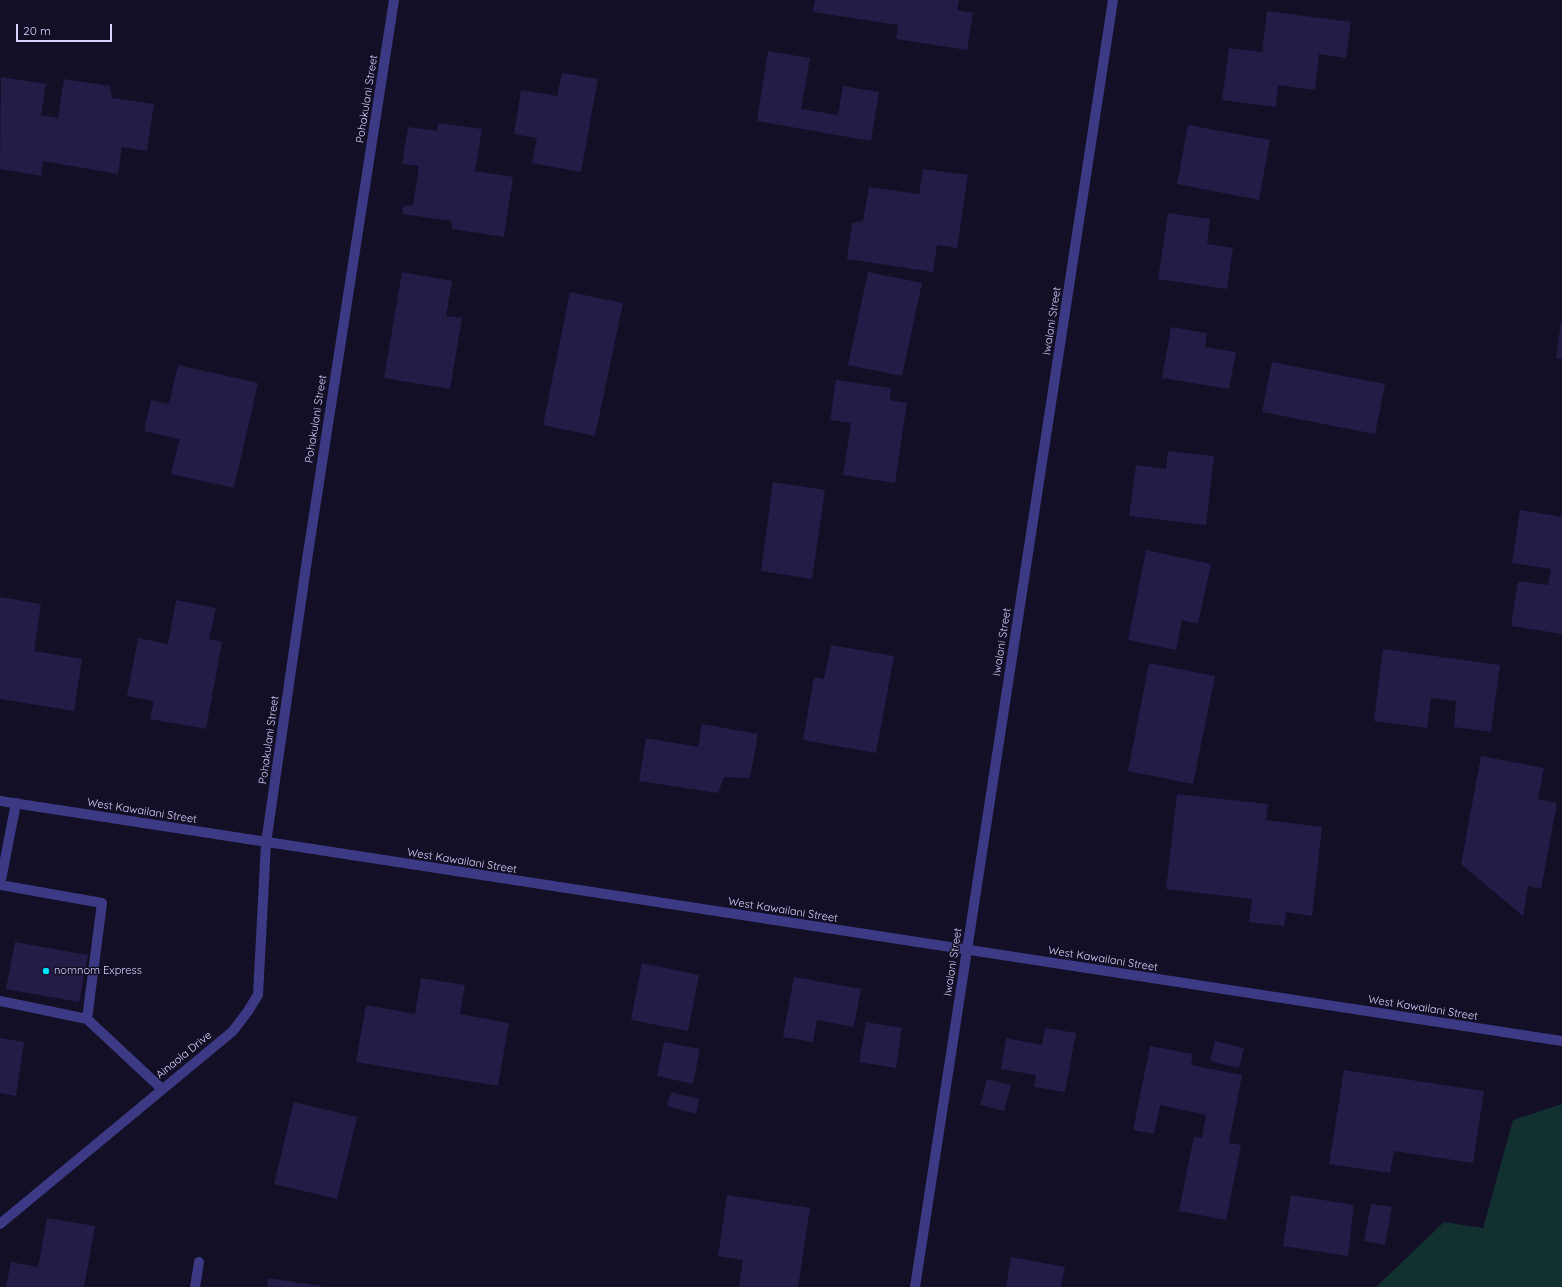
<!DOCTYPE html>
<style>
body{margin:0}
#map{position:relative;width:1562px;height:1287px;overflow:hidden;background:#130f26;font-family:Quicksand,sans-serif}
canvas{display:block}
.scale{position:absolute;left:16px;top:24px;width:96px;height:18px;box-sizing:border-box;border:2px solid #d9d4ff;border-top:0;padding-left:5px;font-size:12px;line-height:14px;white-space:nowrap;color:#d9d4ff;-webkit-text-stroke:3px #130f26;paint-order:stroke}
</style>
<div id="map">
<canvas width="1562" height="1287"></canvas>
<div class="scale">20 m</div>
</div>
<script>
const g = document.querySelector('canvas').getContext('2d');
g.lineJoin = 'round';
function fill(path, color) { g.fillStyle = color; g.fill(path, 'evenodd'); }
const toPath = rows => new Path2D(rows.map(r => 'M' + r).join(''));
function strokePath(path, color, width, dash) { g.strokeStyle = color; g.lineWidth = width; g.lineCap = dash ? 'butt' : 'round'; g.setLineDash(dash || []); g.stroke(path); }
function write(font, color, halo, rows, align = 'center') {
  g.font = font + ' Quicksand,sans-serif'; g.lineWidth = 3; g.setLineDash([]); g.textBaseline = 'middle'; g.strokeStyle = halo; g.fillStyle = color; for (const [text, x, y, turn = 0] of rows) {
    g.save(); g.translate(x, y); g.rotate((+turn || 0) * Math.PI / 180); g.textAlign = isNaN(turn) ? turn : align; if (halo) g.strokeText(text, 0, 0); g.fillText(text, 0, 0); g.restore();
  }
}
const green = toPath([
 [1562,1104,1562,1287,1376,1287,1444,1222,1483,1228,1513,1120]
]);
const building = toPath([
 [815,0,959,0,957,10,973,13,967,50,896,39,898,25,813,12],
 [1267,11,1351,22,1346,58,1319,54,1315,90,1278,85,1276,107,1222,100,1229,48,1262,52],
 [768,51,810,58,801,109,838,115,843,86,879,92,871,141,757,121],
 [562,73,598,79,581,172,532,163,537,138,514,134,521,90,557,96],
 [1,77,46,84,41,115,58,118,64,79,110,86,112,98,154,104,147,151,122,147,118,174,43,161,41,176,0,169],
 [438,123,482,129,475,171,513,177,504,237,452,229,451,221,402,214,403,206,413,205,419,166,402,164,408,127,437,131],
 [1188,125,1270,140,1259,200,1177,184],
 [923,169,968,175,957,248,937,245,933,272,847,259,852,223,863,221,869,187,919,194],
 [1168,213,1210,219,1207,244,1233,248,1227,289,1158,279],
 [402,272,452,281,446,316,462,318,450,389,384,378],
 [868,272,922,283,902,376,848,365],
 [570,292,623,303,595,436,543,425],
 [1561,322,1562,322,1562,359,1556,358],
 [1171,327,1207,333,1205,347,1236,352,1229,389,1162,378],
 [1272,362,1385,384,1375,434,1262,412],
 [178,365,258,383,234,488,171,474,180,439,144,431,151,400,169,404],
 [836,380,891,388,890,400,907,403,895,483,843,475,851,423,830,420],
 [1168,451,1214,456,1206,525,1129,516,1136,465,1166,469],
 [773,482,825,490,812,579,761,571],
 [1520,510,1562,517,1562,634,1511,626,1518,581,1548,585,1551,569,1512,563],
 [1146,550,1211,564,1198,624,1182,620,1176,650,1128,640],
 [0,597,41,604,34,651,82,659,74,711,0,699],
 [176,600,216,608,209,639,222,642,206,729,150,719,154,701,127,696,138,638,168,644],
 [831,645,894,656,876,753,803,740,814,677,824,679],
 [1383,649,1500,665,1491,732,1454,727,1456,701,1431,698,1427,728,1374,721],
 [1149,663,1215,676,1193,784,1128,771],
 [702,724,758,734,750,778,724,777,718,793,639,781,646,738,698,747],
 [1481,756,1544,768,1538,799,1557,803,1541,889,1528,886,1523,916,1461,864],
 [1177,794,1268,804,1266,820,1322,827,1312,916,1286,912,1284,926,1249,922,1252,899,1166,889],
 [15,942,88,955,79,1002,6,989],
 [642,963,699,975,688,1031,631,1020],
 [794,977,861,989,854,1027,817,1020,813,1042,783,1037],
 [421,978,465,985,460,1014,509,1023,498,1086,356,1062,366,1005,415,1014],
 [866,1022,902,1028,896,1068,859,1062],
 [1045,1028,1076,1033,1065,1092,1034,1087,1036,1075,1001,1069,1006,1038,1042,1045],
 [0,1038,24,1042,16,1096,0,1093],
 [1215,1041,1244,1048,1239,1068,1210,1061],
 [664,1042,700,1049,693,1084,657,1076],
 [1150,1046,1193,1054,1191,1065,1242,1075,1229,1143,1241,1145,1226,1220,1179,1211,1194,1136,1202,1138,1206,1115,1160,1105,1154,1134,1133,1130],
 [1344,1070,1484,1091,1473,1163,1394,1151,1390,1173,1329,1164],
 [987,1079,1011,1085,1004,1111,980,1105],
 [671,1092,699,1099,696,1114,667,1106],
 [294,1102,357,1117,337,1199,274,1184],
 [727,1195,810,1208,798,1287,739,1287,743,1260,718,1256],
 [1291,1195,1354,1205,1348,1256,1283,1246],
 [1371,1204,1392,1207,1385,1245,1364,1241],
 [47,1218,95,1226,84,1287,6,1287,11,1262,38,1267],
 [1011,1257,1065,1267,1061,1287,1006,1287],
 [268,1278,321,1286,321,1287,267,1287]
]);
const service = toPath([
 [16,803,0,885,102,903,87,1019,162,1089],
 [0,1001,87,1019]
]);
const minor = toPath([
 [266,843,308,553,394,0],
 [195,1287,199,1262],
 [915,1287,967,950]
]);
const tertiary = toPath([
 [0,801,1562,1041],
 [967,950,1113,0],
 [0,1224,233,1031,248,1011,258,995,266,843]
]);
const markers = [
 [46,971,4,"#00e5ff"]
];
const streetNames = [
 ["Pohakulani Street",367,99,-81],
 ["Iwalani Street",1052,321,-81],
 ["Pohakulani Street",316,419,-81],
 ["Iwalani Street",1002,642,-81],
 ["Pohakulani Street",269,740,-82],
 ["West Kawailani Street",142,811,9],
 ["West Kawailani Street",462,861,9],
 ["West Kawailani Street",783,910,9],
 ["West Kawailani Street",1103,959,9],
 ["Iwalani Street",953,962,-81],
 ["West Kawailani Street",1423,1008,9],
 ["Ainaola Drive",184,1055,-39]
];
const poiNames = [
 ["nomnom Express",54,971]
];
fill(green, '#12302f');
fill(building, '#241b47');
strokePath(service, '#3d3a85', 10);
strokePath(minor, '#3d3a85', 10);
strokePath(tertiary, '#3d3a85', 10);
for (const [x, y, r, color] of markers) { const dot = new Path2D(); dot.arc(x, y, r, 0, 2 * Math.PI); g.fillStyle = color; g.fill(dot); strokePath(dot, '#130f26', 1.5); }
write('11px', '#d9d4ff', '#130f26', streetNames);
write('11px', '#d9d4ff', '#130f26', poiNames, 'left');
</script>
